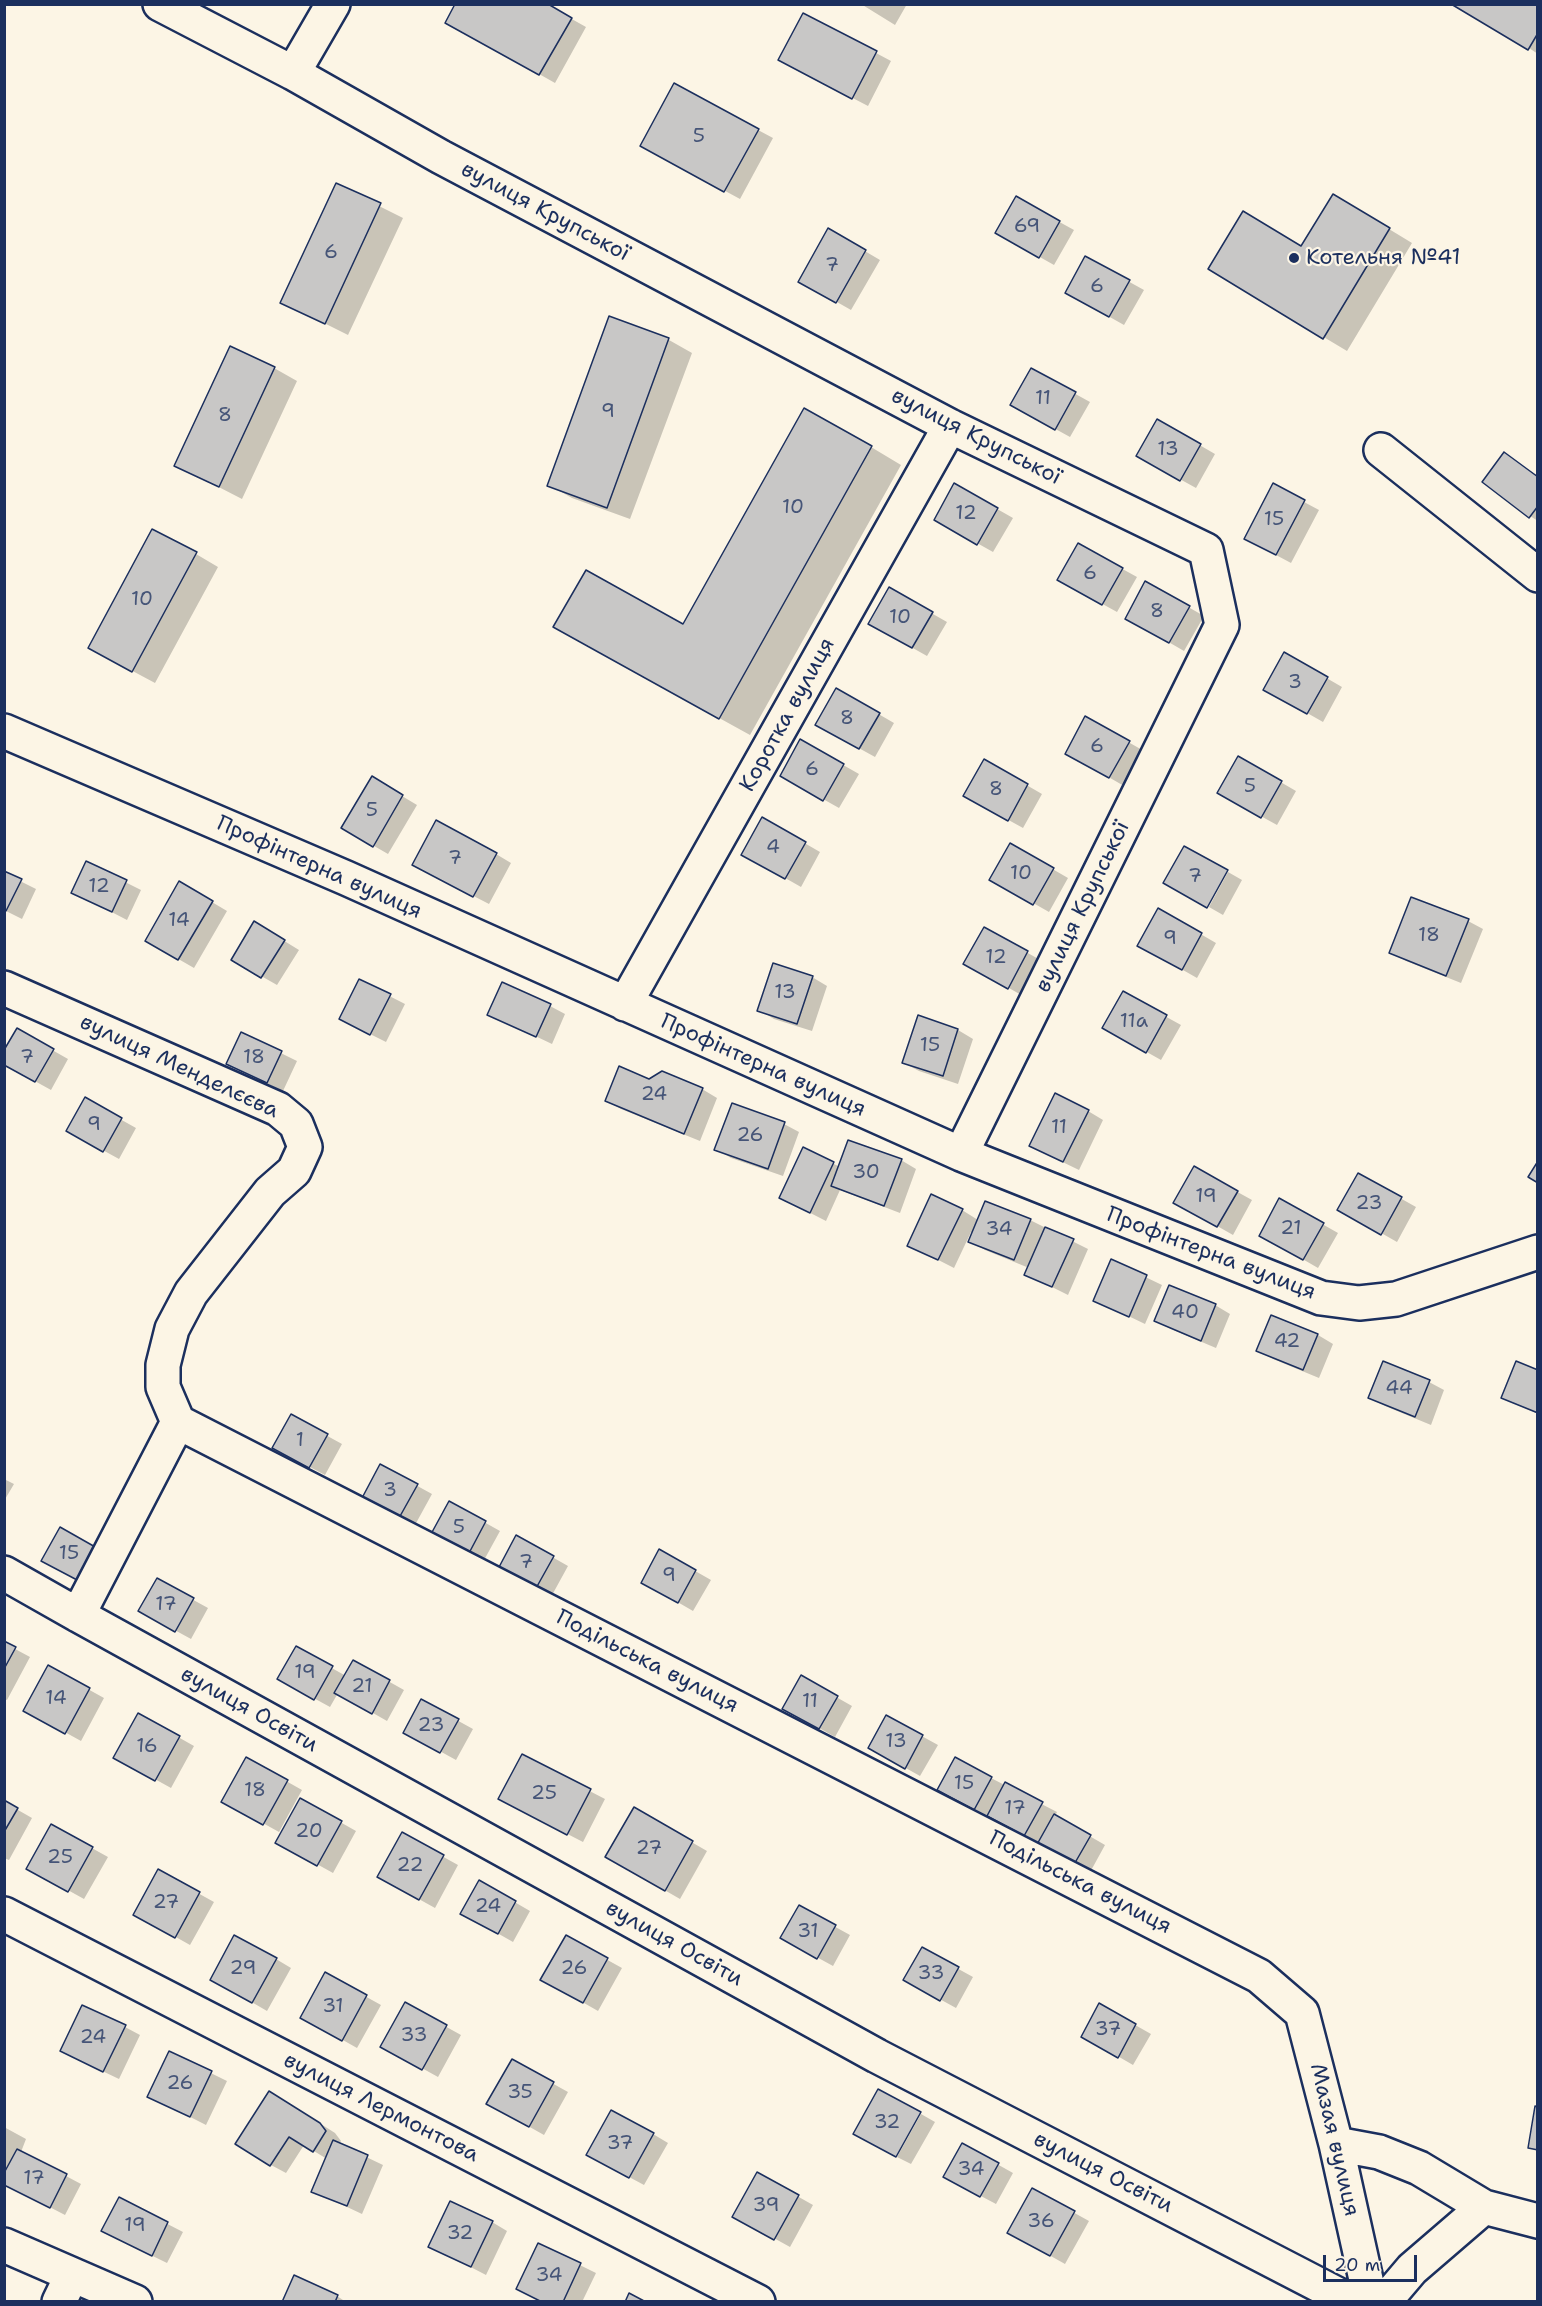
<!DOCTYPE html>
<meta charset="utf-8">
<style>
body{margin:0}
#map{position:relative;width:1542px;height:2306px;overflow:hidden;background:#fcf5e5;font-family:"Shantell Sans",sans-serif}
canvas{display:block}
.frame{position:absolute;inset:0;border:6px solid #1b2f5e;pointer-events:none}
.scale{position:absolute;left:1323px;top:2255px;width:94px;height:27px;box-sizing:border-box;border:3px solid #1b2f5e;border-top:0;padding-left:8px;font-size:18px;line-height:21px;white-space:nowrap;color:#1b2f5e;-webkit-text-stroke:4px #fcf5e5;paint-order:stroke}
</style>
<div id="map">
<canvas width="1542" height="2306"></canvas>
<div class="frame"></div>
<div class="scale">20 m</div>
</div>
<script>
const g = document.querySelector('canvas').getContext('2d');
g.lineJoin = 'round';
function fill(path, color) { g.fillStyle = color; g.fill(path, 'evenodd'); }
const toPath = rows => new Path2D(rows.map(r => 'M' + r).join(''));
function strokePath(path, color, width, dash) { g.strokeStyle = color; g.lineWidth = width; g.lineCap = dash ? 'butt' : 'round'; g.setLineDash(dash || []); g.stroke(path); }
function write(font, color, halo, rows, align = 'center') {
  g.font = font + ' "Shantell Sans",sans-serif'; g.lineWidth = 4.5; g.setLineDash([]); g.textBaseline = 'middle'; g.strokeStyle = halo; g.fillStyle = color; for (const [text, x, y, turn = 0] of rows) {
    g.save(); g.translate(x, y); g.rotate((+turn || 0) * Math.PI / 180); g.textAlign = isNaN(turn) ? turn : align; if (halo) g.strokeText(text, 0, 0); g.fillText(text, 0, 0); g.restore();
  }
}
const shadow = toPath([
 [545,4,586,27,555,83,447,22],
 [861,4,907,4,895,25],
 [1538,4,1538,54,1529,48],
 [876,53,891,61,868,106,795,68],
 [758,130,773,138,740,199,657,154],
 [337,185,403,218,348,335,282,302],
 [1016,198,1074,230,1054,265,997,233],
 [1356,209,1412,243,1347,351,1210,269,1302,247],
 [829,230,880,260,851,310,800,281],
 [1086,258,1144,290,1124,325,1067,293],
 [610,318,669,340,692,353,630,519,572,498,549,485],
 [274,368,297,381,242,499,176,465],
 [1032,370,1090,402,1070,437,1012,405],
 [1158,421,1215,454,1196,488,1138,456],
 [871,447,901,465,750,735,585,644,684,626],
 [1505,454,1538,476,1538,521,1530,516],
 [955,485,1013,518,993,552,936,520],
 [1304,502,1319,510,1291,563,1261,547],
 [1079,545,1137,577,1117,612,1059,580],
 [196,554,218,567,155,683,112,660],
 [1146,583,1204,616,1184,651,1127,618],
 [889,589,947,622,927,656,870,624],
 [1285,654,1342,687,1323,722,1265,689],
 [837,690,894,723,875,757,817,725],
 [1086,718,1144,751,1124,786,1067,753],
 [801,741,859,774,839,808,782,776],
 [1239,758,1296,791,1277,825,1219,793],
 [985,761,1042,794,1023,828,965,796],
 [372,778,417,805,388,854,343,828],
 [763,819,820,852,801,887,743,854],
 [1011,845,1068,878,1049,912,991,879],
 [496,854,511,863,489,904,429,873],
 [87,863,141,890,127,920,73,892],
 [1228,872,1242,880,1223,915,1209,907],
 [4,873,36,889,22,919,4,910],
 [180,883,227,911,194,968,147,941],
 [1159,910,1216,943,1197,978,1139,945],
 [1468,921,1483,929,1461,983,1406,961,1391,952],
 [255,923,299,950,277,985,233,960],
 [985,929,1042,961,1023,996,965,963],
 [812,977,827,986,812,1031,774,1019,759,1010],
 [360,981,405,1004,386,1042,356,1027],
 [1123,993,1181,1025,1161,1060,1104,1028],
 [550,1006,565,1014,552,1044,489,1014],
 [919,1017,958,1030,973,1039,958,1084,919,1071,904,1063],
 [17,1030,68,1059,51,1090,4,1064],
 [242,1034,297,1061,283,1091,243,1072],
 [649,1080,702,1089,717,1098,700,1141,621,1109,606,1101],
 [86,1100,136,1128,119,1159,68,1131],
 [1088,1111,1103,1120,1079,1170,1046,1154],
 [784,1124,799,1132,783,1176,731,1158,716,1149],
 [804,1149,840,1167,901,1160,916,1169,900,1213,840,1190,826,1221,781,1198],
 [1194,1168,1252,1200,1233,1235,1175,1202],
 [1359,1175,1416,1207,1397,1242,1339,1209],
 [1280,1200,1338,1233,1318,1268,1261,1235],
 [962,1210,978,1220,1030,1220,1088,1249,1068,1295,1026,1274,1029,1268,985,1250,970,1241,973,1233,971,1232,954,1268,909,1245],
 [1112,1261,1162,1285,1145,1324,1095,1300],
 [1215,1305,1230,1314,1216,1348,1171,1329,1156,1321],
 [1272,1317,1318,1335,1333,1344,1319,1378,1273,1359,1258,1350],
 [1538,1372,1538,1414,1503,1398],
 [1429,1382,1444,1390,1431,1425,1385,1406,1370,1398],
 [291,1416,342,1444,325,1475,289,1456],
 [381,1466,432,1494,415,1525,364,1497],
 [4,1479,14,1484,4,1501],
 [450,1503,500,1531,483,1562,433,1534],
 [517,1537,568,1566,551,1597,500,1569],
 [660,1551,711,1580,693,1611,643,1582],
 [157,1580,208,1608,191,1639,140,1611],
 [4,1643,30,1657,7,1700,4,1699],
 [296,1648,346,1676,354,1662,404,1690,387,1721,338,1693,330,1707,279,1679],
 [48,1667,104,1698,81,1741,25,1710],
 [801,1677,852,1706,835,1737,784,1708],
 [422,1701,473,1729,456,1760,405,1732],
 [139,1715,194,1746,171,1788,115,1757],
 [887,1717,938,1745,920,1776,870,1748],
 [522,1756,605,1799,583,1842,515,1807],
 [247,1759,302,1790,279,1832,223,1801],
 [991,1778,1057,1812,1055,1816,1105,1845,1088,1876,1040,1843,954,1798],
 [301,1800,356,1831,333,1873,277,1842],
 [4,1802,32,1818,9,1860,4,1858],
 [634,1809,707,1851,680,1899,607,1857],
 [52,1826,108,1857,84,1899,28,1868],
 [402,1834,458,1865,435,1908,379,1877],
 [158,1871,214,1902,190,1945,135,1914],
 [480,1882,530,1911,513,1942,462,1913],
 [799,1907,850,1935,833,1966,782,1938],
 [566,1937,622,1968,598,2011,542,1979],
 [922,1949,973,1977,956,2008,905,1980],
 [276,1959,291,1968,267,2011,212,1979],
 [325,1974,381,2005,357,2048,302,2017],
 [405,2004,461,2035,438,2077,382,2046],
 [1100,2005,1151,2034,1133,2065,1083,2036],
 [125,2027,140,2035,119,2079,77,2059],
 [170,2053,227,2081,206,2125,149,2096],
 [512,2061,568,2092,544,2135,503,2112],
 [285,2101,335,2133,341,2141,339,2144,383,2165,362,2214,313,2191,327,2159,304,2145,286,2173,271,2165],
 [921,2114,935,2122,911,2164,897,2157],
 [4,2127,26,2139,21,2152,81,2184,65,2215,7,2185,4,2187],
 [653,2134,668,2143,644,2185,603,2163],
 [963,2145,1013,2173,996,2204,960,2185],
 [758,2174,813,2205,790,2247,734,2216],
 [1033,2190,1089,2221,1065,2264,1024,2241],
 [119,2199,183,2232,167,2263,118,2239],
 [492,2222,507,2231,486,2275,430,2246],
 [539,2245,596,2273,582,2302,542,2302],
 [337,2296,346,2302,283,2302]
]);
const building = toPath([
 [455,4,548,4,572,18,539,75,445,23,455,4],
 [1451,4,1538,4,1538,33,1528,50,1451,4],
 [803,13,877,51,852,99,778,60,803,13],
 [674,83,759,129,724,192,640,146,674,83],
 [336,183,381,203,325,324,280,303,336,183],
 [1333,194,1390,228,1323,339,1208,269,1243,211,1301,246,1333,194],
 [1016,196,1060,221,1039,258,995,233,1016,196],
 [828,228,866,250,836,303,798,282,828,228],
 [1085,256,1130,280,1109,317,1065,293,1085,256],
 [609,316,669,338,607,508,547,486,609,316],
 [230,346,275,367,219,487,174,466,230,346],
 [1031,368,1076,392,1055,430,1010,405,1031,368],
 [804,408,872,446,719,719,553,627,586,570,683,624,804,408],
 [1157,419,1201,444,1180,481,1136,456,1157,419],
 [1504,452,1538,477,1538,506,1529,518,1482,482,1504,452],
 [954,483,998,508,977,545,934,520,954,483],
 [1273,483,1305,500,1276,555,1244,539,1273,483],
 [152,529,197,552,132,672,88,648,152,529],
 [1078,543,1123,568,1102,605,1057,580,1078,543],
 [1145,581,1190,606,1169,643,1125,619,1145,581],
 [889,587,933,612,912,648,868,624,889,587],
 [1284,652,1328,677,1307,714,1263,690,1284,652],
 [836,688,880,713,859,749,815,725,836,688],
 [1085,716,1130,741,1109,778,1065,754,1085,716],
 [800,739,844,764,823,801,780,776,800,739],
 [1238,756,1282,781,1261,818,1217,793,1238,756],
 [984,759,1028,784,1008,821,963,796,984,759],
 [372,776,403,795,373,847,341,828,372,776],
 [762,817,806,842,785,879,741,855,762,817],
 [436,820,497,853,473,897,412,865,436,820],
 [1010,843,1054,868,1033,905,989,880,1010,843],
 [1184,846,1228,870,1207,908,1163,883,1184,846],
 [86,861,127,880,112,912,71,893,86,861],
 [4,871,22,879,6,911,4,910,4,871],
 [179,881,213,901,178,960,145,941,179,881],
 [1411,897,1469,919,1446,976,1389,953,1411,897],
 [1158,908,1202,933,1182,970,1137,946,1158,908],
 [254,921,285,940,261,978,231,960,254,921],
 [984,927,1028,951,1008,989,963,964,984,927],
 [773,963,813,976,797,1024,757,1011,773,963],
 [359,979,391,994,370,1035,339,1019,359,979],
 [502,982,551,1004,536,1037,487,1015,502,982],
 [1123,991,1167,1015,1146,1053,1102,1028,1123,991],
 [918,1015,958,1029,943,1076,902,1063,918,1015],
 [17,1028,54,1049,35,1082,4,1065,4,1050,17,1028],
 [241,1032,282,1051,267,1083,226,1064,241,1032],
 [619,1066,649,1079,662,1071,703,1088,684,1134,605,1101,619,1066],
 [1055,1093,1089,1110,1063,1162,1029,1146,1055,1093],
 [85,1097,122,1118,103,1152,66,1131,85,1097],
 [732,1103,785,1122,768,1169,714,1150,732,1103],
 [848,1140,902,1159,884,1206,831,1186,848,1140],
 [803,1147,834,1162,810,1213,779,1198,803,1147],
 [1538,1161,1538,1183,1528,1177,1538,1161],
 [1194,1166,1238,1191,1217,1227,1173,1203,1194,1166],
 [1358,1173,1402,1197,1381,1235,1337,1210,1358,1173],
 [931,1194,963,1209,938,1260,907,1246,931,1194],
 [1279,1198,1324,1223,1303,1260,1259,1236,1279,1198],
 [985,1201,1031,1219,1014,1260,968,1242,985,1201],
 [1045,1227,1074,1239,1052,1287,1024,1275,1045,1227],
 [1111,1259,1147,1275,1129,1317,1093,1301,1111,1259],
 [1169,1285,1216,1304,1201,1341,1154,1321,1169,1285],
 [1271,1315,1318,1334,1303,1370,1256,1351,1271,1315],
 [1383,1361,1430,1380,1415,1417,1368,1398,1383,1361],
 [1516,1361,1538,1370,1538,1413,1501,1398,1516,1361],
 [291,1414,328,1434,309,1468,272,1448,291,1414],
 [380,1464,418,1484,399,1518,362,1498,380,1464],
 [449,1501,486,1521,468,1555,431,1534,449,1501],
 [60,1527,97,1548,79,1581,41,1561,60,1527],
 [516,1535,554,1556,535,1590,498,1569,516,1535],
 [659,1549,696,1570,678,1603,641,1583,659,1549],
 [157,1578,194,1598,175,1632,138,1611,157,1578],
 [4,1641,16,1647,4,1669,4,1641],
 [296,1646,333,1666,314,1700,277,1679,296,1646],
 [353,1660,390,1680,372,1714,334,1693,353,1660],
 [48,1665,90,1688,65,1734,23,1711,48,1665],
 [801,1675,838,1696,819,1729,782,1709,801,1675],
 [421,1699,459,1719,440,1753,403,1733,421,1699],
 [138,1713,180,1736,155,1781,113,1758,138,1713],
 [886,1715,923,1735,905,1769,868,1748,886,1715],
 [522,1754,591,1789,567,1835,498,1799,522,1754],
 [246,1757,288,1780,263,1825,221,1802,246,1757],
 [955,1757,992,1777,974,1810,937,1790,955,1757],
 [1005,1782,1043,1802,1024,1836,987,1816,1005,1782],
 [300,1798,342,1821,317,1866,275,1843,300,1798],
 [4,1800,18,1808,4,1832,4,1800],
 [634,1807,693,1841,665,1891,605,1857,634,1807],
 [1054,1814,1091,1835,1072,1868,1035,1848,1054,1814],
 [51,1824,93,1847,68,1892,26,1869,51,1824],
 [402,1832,444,1855,419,1900,377,1877,402,1832],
 [158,1869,200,1892,175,1938,133,1915,158,1869],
 [479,1880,516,1901,498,1934,460,1914,479,1880],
 [799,1905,836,1925,817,1959,780,1938,799,1905],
 [234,1935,277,1958,252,2003,210,1980,234,1935],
 [566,1935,608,1958,583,2003,540,1980,566,1935],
 [922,1947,959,1967,940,2001,903,1980,922,1947],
 [325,1972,367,1995,342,2041,300,2018,325,1972],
 [405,2002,447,2025,422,2070,380,2047,405,2002],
 [1099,2003,1136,2024,1118,2058,1081,2037,1099,2003],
 [82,2005,126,2025,103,2072,60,2051,82,2005],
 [169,2051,212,2071,190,2117,147,2097,169,2051],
 [512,2059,554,2082,529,2127,486,2104,512,2059],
 [878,2089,921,2112,896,2157,853,2134,878,2089],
 [269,2091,320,2123,326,2131,313,2152,289,2137,270,2166,235,2144,269,2091],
 [1535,2106,1538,2107,1538,2150,1528,2148,1535,2106],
 [611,2110,654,2133,629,2178,586,2155,611,2110],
 [333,2140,368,2155,347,2206,311,2192,333,2140],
 [962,2143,999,2163,980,2197,943,2177,962,2143],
 [17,2149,67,2174,50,2208,4,2185,4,2173,17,2149],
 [757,2172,799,2195,774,2240,732,2217,757,2172],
 [1032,2188,1075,2211,1050,2256,1007,2233,1032,2188],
 [119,2197,168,2222,152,2256,101,2231,119,2197],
 [450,2201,493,2221,471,2267,428,2247,450,2201],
 [538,2243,581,2263,563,2302,542,2302,516,2289,538,2243],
 [294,2275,338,2295,335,2302,282,2302,294,2275],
 [629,2293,646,2302,625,2302,629,2293]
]);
const minor = toPath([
 [160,4,293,73,441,157,950,426,1206,550,1222,625,961,1154],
 [293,73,333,4],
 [1381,450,1538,575],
 [4,731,346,878,961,1154,1321,1298,1359,1303,1396,1299,1538,1252],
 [4,988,278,1109,296,1124,305,1147,294,1171,270,1192,191,1293,172,1329,163,1365,163,1387,178,1422],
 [625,1004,950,426],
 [4,1573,78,1615,877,2056,1352,2302],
 [78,1615,178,1422,1259,1976,1302,2013,1336,2144,1371,2302],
 [4,1914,758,2302],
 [1336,2144,1379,2152,1419,2168,1484,2207,1538,2221],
 [4,2245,135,2302],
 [59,2302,72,2275],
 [1384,2302,1412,2269,1484,2207]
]);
const markers = [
 [1294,258,6,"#1b2f5e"]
];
const numberNames = [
 ["5",699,137],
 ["69",1027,227],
 ["6",331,253],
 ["7",832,266],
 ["6",1097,287],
 ["11",1043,399],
 ["9",608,412],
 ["8",225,416],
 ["13",1168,450],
 ["10",793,508],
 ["12",966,514],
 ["15",1274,520],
 ["6",1090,574],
 ["10",142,600],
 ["8",1157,612],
 ["10",900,618],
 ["3",1295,683],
 ["8",847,719],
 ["6",1097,747],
 ["6",812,770],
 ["5",1250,787],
 ["8",996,790],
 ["5",372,811],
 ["4",773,848],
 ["7",455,859],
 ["10",1021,874],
 ["7",1195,877],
 ["12",99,887],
 ["14",179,921],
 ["18",1429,936],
 ["9",1170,939],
 ["12",996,958],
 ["13",785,993],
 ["11а",1134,1022],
 ["15",930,1046],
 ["7",27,1058],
 ["18",254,1058],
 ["24",654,1095],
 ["9",94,1125],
 ["11",1059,1128],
 ["26",750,1136],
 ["30",866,1173],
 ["19",1206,1197],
 ["23",1369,1204],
 ["21",1291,1229],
 ["34",999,1230],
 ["40",1185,1313],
 ["42",1287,1342],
 ["44",1399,1389],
 ["1",300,1441],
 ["3",390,1491],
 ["5",459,1528],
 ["15",69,1554],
 ["7",526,1563],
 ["9",669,1576],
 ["17",166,1605],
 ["19",305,1673],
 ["21",362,1687],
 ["14",56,1699],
 ["11",810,1702],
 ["23",431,1726],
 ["13",896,1742],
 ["16",147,1747],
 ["15",964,1784],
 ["18",255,1791],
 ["25",544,1794],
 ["17",1015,1809],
 ["20",309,1832],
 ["27",649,1849],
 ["25",60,1858],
 ["22",410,1866],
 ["27",166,1903],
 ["24",488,1907],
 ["31",808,1932],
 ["29",243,1969],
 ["26",574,1969],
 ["33",931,1974],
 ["31",333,2007],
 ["37",1108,2030],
 ["33",414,2036],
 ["24",93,2038],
 ["26",180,2084],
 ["35",520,2093],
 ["32",887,2123],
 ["37",620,2144],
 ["34",971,2170],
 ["17",34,2179],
 ["39",766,2206],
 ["36",1041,2222],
 ["19",135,2226],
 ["32",460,2234],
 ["34",549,2276]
];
const streetNames = [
 ["вулиця Крупської",545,212,28],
 ["вулиця Крупської",976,437,27],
 ["Коротка вулиця",788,715,-61],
 ["Профінтерна вулиця",319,868,24],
 ["вулиця Крупської",1083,907,-64],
 ["Профінтерна вулиця",763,1066,24],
 ["вулиця Менделєєва",179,1067,25],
 ["Профінтерна вулиця",1211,1254,21],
 ["Подільська вулиця",647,1662,27],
 ["вулиця Освіти",249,1710,29],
 ["Подільська вулиця",1080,1883,27],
 ["вулиця Освіти",674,1944,29],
 ["вулиця Лермонтова",381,2108,27],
 ["Мазая вулиця",1334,2140,77],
 ["вулиця Освіти",1103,2173,27]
];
const poiNames = [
 ["Котельня №41",1306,258]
];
fill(shadow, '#0003');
fill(building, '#c8c7c6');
strokePath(building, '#1b2f5e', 1.5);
strokePath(minor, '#1b2f5e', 38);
strokePath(minor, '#fcf5e5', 33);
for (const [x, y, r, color] of markers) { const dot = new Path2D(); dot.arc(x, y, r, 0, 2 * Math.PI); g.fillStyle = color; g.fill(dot); strokePath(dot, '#fcf5e5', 2); }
write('20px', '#465578', null, numberNames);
write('22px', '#1b2f5e', '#fcf5e5', streetNames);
write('22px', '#1b2f5e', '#fcf5e5', poiNames, 'left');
</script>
